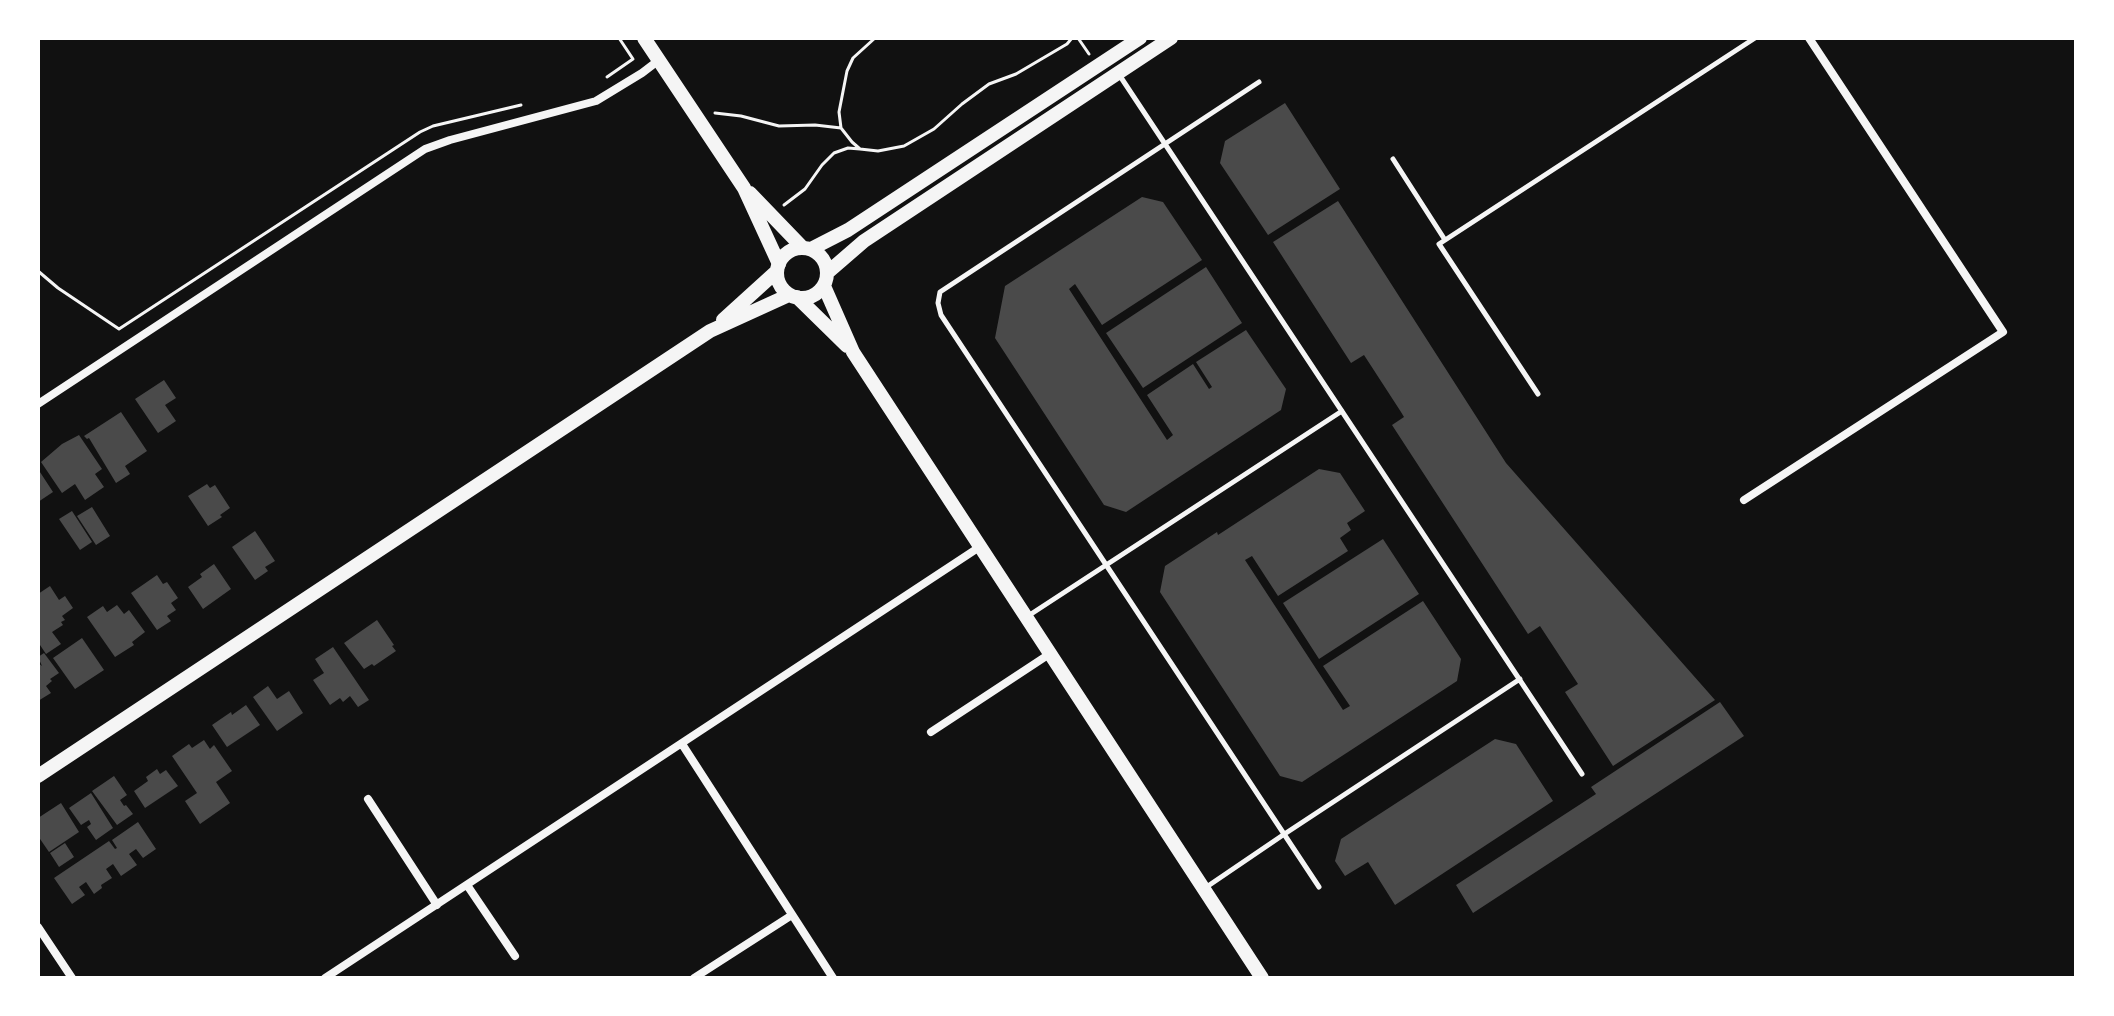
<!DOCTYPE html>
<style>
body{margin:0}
#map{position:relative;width:2114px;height:1016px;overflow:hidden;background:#111;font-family:"Source Sans 3",sans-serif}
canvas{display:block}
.frame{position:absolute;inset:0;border:40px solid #fff;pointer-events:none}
</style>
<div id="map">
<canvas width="2114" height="1016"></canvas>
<div class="frame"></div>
</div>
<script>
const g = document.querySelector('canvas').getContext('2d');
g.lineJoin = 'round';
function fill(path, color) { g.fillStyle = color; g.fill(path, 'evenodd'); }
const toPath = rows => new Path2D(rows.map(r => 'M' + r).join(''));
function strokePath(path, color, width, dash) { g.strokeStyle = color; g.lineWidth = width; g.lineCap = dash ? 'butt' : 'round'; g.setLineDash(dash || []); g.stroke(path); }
const building = toPath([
 [1285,103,1340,189,1268,235,1220,163,1225,141],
 [1142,197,1163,202,1202,260,1102,325,1075,284,1069,289,1167,440,1173,435,1147,395,1193,364,1209,389,1212,387,1196,362,1246,330,1286,389,1281,410,1126,512,1104,505,995,338,1005,286],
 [1338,201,1506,463,1715,700,1613,766,1565,692,1578,684,1540,626,1528,634,1392,425,1404,417,1401,412,1364,355,1351,363,1273,242],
 [1206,267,1242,323,1143,388,1106,333],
 [164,380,176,398,165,405,176,421,158,433,135,399],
 [121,412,147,451,125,466,130,474,116,483,89,438,87,439,84,436],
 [79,435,102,469,95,474,104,487,85,500,75,484,62,493,41,462,62,444],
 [38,469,53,492,38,502],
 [1319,469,1340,473,1365,511,1347,523,1351,530,1340,538,1348,551,1278,596,1252,556,1245,560,1343,710,1350,706,1323,666,1423,601,1461,659,1457,681,1302,782,1280,776,1160,592,1165,566,1217,532,1218,535],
 [207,484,210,488,215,485,230,508,220,515,222,517,208,526,188,496],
 [92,507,110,536,96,545,77,516],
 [72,511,92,542,80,550,59,519],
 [255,531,275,561,265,567,268,571,255,580,232,547],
 [1383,539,1419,594,1319,659,1283,603],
 [214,564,231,589,203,609,188,587,202,577,200,574],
 [157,575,163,584,167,582,178,598,171,603,176,610,167,616,171,621,157,630,131,593],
 [50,586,59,600,65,596,73,608,62,616,65,620,61,622,63,625,52,632,61,644,46,654,38,642,38,594],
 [117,605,124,614,129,610,145,632,132,642,134,645,115,657,87,617,103,606,107,612],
 [377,620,394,645,392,646,396,651,374,666,372,664,364,669,344,643],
 [82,638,104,670,75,689,53,658],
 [333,647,369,700,358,707,350,696,343,702,340,698,330,705,313,680,324,673,315,659],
 [44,653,59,673,50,679,52,681,46,686,51,693,38,701,38,663,42,666,38,657],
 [268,686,277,699,289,691,303,713,277,731,253,697],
 [1720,702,1744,736,1473,913,1456,885,1596,794,1591,787],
 [246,705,260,725,227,747,212,725,231,712,232,715],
 [1495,739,1516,744,1553,801,1395,905,1368,862,1345,876,1335,861,1341,839],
 [204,740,210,749,214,745,232,771,216,782,230,803,200,824,185,801,197,793,172,756,189,744,192,748],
 [157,769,160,774,166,770,178,786,145,808,134,791,148,781,146,777],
 [114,776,127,795,120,800,124,806,126,805,133,814,117,825,92,791],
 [91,793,113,828,96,840,87,827,91,824,89,820,81,825,69,808],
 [61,803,79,832,49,852,38,836,38,818],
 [138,822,156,849,143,858,136,849,129,854,137,865,121,876,113,864,106,869,112,878,101,885,102,888,94,894,86,882,79,887,85,895,72,904,54,878,109,841,115,849,117,848,112,840],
 [65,843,74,857,59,867,50,853]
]);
const path = toPath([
 [875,38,853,58,847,71,839,112,841,128,852,142,860,149,878,151,904,146,934,129,962,104,989,84,1016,74,1067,44,1072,38],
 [1078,38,1089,54],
 [607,77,633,59,619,38],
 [715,113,741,116,779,126,815,125,841,128],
 [784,205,805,189,822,165,834,153,848,148,860,149],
 [38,271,58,288,119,329,420,132,433,126,521,105]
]);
const service = toPath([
 [1118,73,1582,774],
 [1259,82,940,292,938,303,941,315,1319,887],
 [1393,159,1445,240],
 [1538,394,1439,244,1755,38],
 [1028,616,1342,411],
 [1205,888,1283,835,1520,679]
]);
const minor = toPath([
 [38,404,425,149,450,140,596,101,642,73,659,60],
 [1744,500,2003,332,1809,38],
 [931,732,1051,653],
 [682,744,833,978],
 [368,799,437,905],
 [467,885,515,956],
 [38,927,72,978],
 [325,978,981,546],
 [694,978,792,915]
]);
const tertiary = toPath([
 [644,38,744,188,779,264],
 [750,193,803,248]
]);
const secondary = toPath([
 '777 273a25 25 0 1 1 50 0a25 25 0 1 1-50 0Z',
 [811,249,848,230,1140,38],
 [827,273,864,241,1171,38],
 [824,286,853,352,1262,978],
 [797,297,847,346],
 [723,320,777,271],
 [38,776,710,331,789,295]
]);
fill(building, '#4a4a4a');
strokePath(path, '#f5f5f5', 3);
strokePath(service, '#f5f5f5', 5);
strokePath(minor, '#f5f5f5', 8);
strokePath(tertiary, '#f5f5f5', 14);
strokePath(secondary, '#f5f5f5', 14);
</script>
